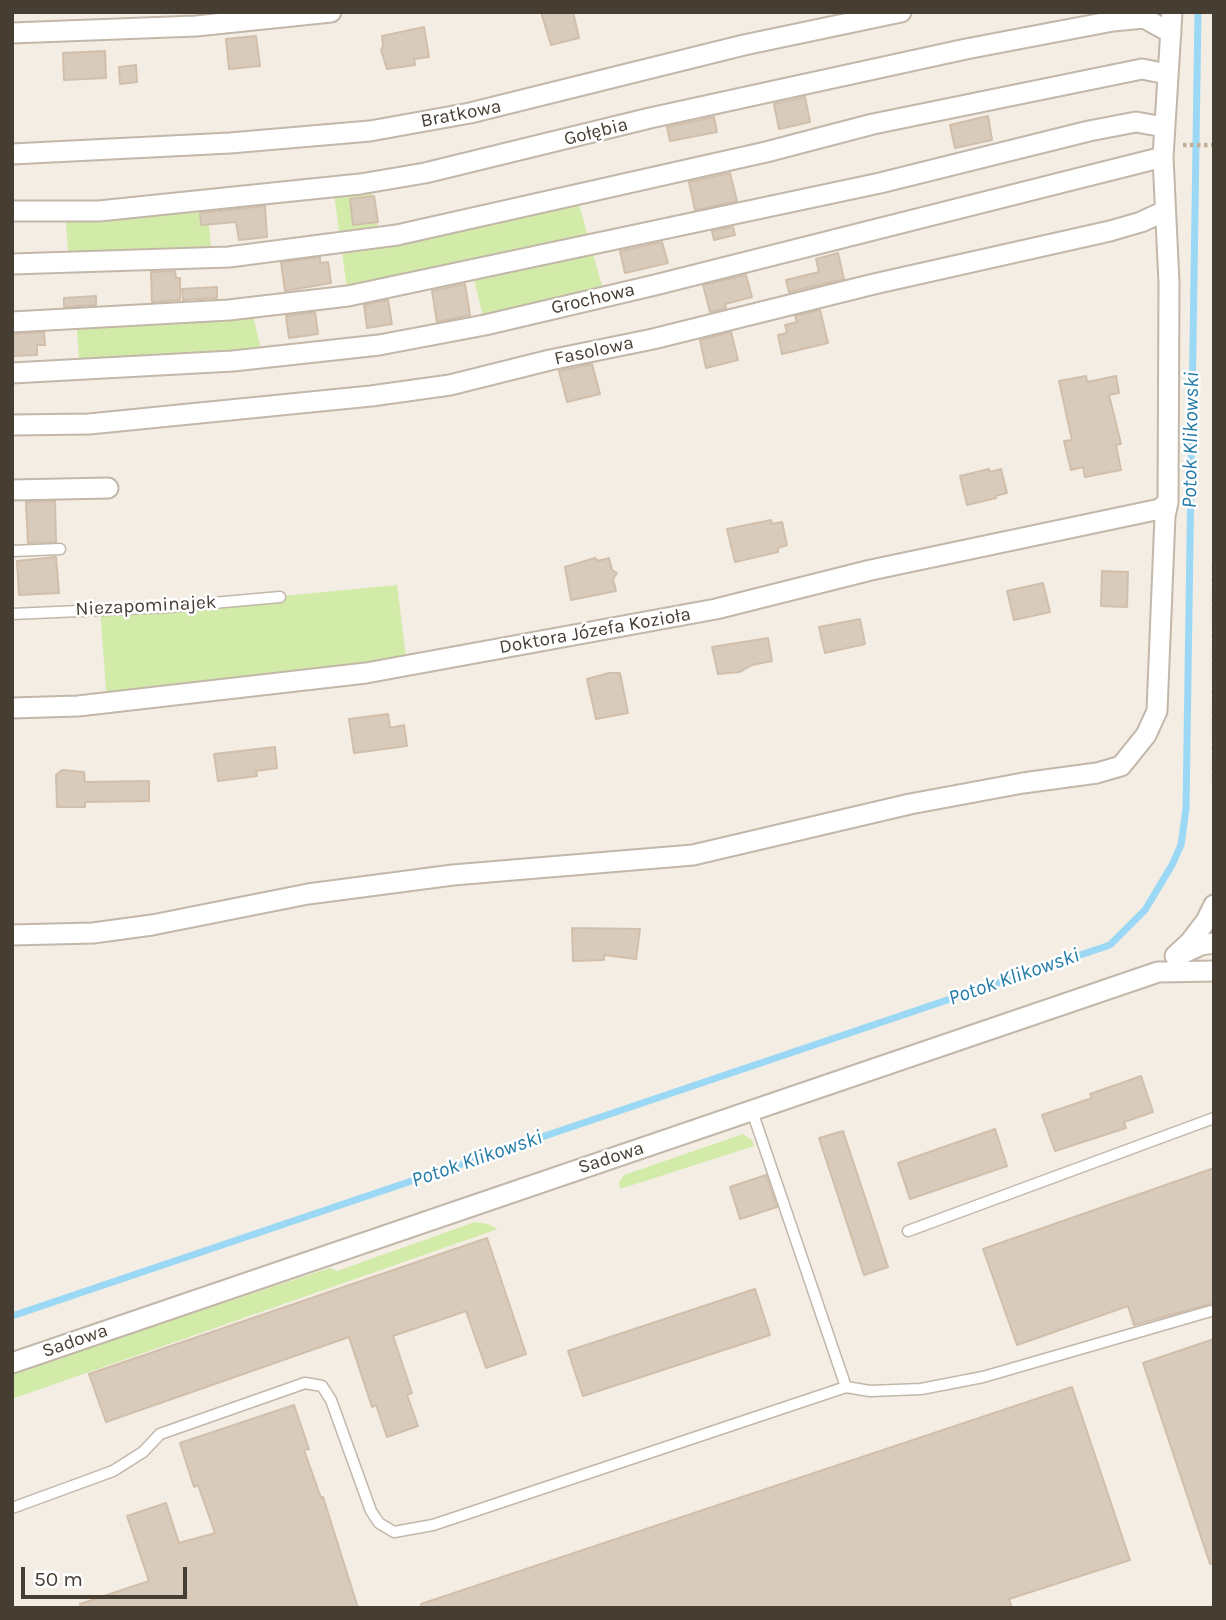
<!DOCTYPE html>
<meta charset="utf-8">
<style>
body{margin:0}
#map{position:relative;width:1226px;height:1620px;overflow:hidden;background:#f3ede4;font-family:Karla,sans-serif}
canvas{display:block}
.frame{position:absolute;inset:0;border:14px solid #463d33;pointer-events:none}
.scale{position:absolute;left:21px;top:1567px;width:166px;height:32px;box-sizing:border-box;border:4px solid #463d33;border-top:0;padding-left:9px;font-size:21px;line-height:24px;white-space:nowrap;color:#463d33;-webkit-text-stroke:5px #fff;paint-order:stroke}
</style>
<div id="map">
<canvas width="1226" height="1620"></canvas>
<div class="frame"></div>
<div class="scale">50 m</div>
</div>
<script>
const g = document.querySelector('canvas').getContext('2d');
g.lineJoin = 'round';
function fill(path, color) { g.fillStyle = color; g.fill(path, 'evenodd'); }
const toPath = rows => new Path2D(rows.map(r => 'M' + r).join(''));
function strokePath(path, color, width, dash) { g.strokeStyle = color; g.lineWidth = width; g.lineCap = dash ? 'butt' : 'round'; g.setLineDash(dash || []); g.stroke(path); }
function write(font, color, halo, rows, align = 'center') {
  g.font = font + ' Karla,sans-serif'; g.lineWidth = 5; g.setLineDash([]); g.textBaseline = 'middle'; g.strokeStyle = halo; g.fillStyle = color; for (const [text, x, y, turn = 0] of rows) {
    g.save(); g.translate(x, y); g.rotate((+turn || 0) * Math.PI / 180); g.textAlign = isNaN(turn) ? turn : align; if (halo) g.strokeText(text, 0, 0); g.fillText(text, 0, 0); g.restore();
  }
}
const green = toPath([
 [370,182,380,237,576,194,605,296,485,325,472,271,348,296,333,187],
 [206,199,212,257,69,262,65,211],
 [251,307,263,358,80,370,76,319],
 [397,585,407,665,107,703,100,609,168,607],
 [743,1134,752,1140,754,1146,620,1189,619,1182,624,1175],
 [475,1222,488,1224,498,1229,12,1399,12,1372,330,1268,337,1271]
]);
const stream = toPath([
 [12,1316,1110,945,1145,910,1172,865,1181,845,1186,808,1198,12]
]);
const building = toPath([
 [541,12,573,12,579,38,551,45,541,12],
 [424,27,429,57,414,59,415,65,387,69,381,50,383,46,382,36,424,27],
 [256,36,260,66,229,69,226,39,256,36],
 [105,51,106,78,64,80,63,53,105,51],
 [136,65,137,82,120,84,119,67,136,65],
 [805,97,810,122,779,129,774,104,805,97],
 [988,116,992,140,955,148,950,125,988,116],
 [714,117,717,132,670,141,667,127,714,117],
 [730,173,737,201,695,210,689,182,730,173],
 [374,196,378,222,353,225,350,199,374,196],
 [265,206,267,237,239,240,236,222,201,225,200,213,265,206],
 [733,227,735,235,714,240,712,231,733,227],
 [662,242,668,263,625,273,620,251,662,242],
 [838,253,844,279,789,292,786,280,819,272,816,259,838,253],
 [320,257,320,263,328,262,331,283,285,291,281,262,320,257],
 [175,271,176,278,180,278,180,300,152,302,151,272,175,271],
 [746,275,752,297,725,304,726,308,710,312,703,285,746,275],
 [465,284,470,315,437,322,432,291,465,284],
 [217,287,217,298,183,300,182,289,217,287],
 [96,296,96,305,64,307,64,298,96,296],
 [388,300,392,324,367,328,364,305,388,300],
 [820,310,828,343,782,354,778,335,787,333,785,325,797,322,795,316,820,310],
 [315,312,318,334,289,338,286,316,315,312],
 [44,332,45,345,37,345,37,355,12,356,12,334,44,332],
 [731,332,738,360,706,368,700,340,731,332],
 [592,364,600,394,567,402,559,371,592,364],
 [1086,376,1087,382,1116,376,1119,393,1109,395,1121,444,1116,445,1121,470,1085,477,1083,467,1071,470,1064,441,1072,440,1059,381,1086,376],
 [989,469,990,472,1001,469,1007,493,995,496,996,498,967,505,960,476,989,469],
 [55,501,56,542,28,543,26,502,55,501],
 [771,520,772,524,782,522,787,545,778,548,778,552,735,562,727,529,771,520],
 [56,557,59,593,19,595,17,561,56,557],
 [595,558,598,561,609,558,612,570,617,573,613,579,616,591,571,600,565,567,595,558],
 [1102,571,1128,572,1127,607,1101,606,1102,571],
 [1043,583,1050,612,1014,620,1007,591,1043,583],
 [860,619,865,644,825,653,819,627,860,619],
 [768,638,772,661,752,665,740,672,718,674,712,647,768,638],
 [609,673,620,673,628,713,596,719,587,679,609,673],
 [388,714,390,728,404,725,407,746,354,753,349,719,388,714],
 [275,747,277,768,256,771,257,776,218,781,214,754,275,747],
 [62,770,84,772,85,782,149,781,149,801,85,802,85,807,57,807,56,775,62,770],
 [572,928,640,929,636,959,604,955,604,960,573,961,572,928],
 [1141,1076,1153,1112,1124,1122,1126,1128,1055,1151,1042,1115,1092,1098,1090,1094,1141,1076],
 [995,1129,1007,1166,910,1199,898,1163,995,1129],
 [843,1131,888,1267,864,1275,819,1138,843,1131],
 [1214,1168,1214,1303,1134,1325,1128,1306,1017,1345,983,1249,1214,1168],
 [766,1175,777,1207,740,1219,730,1187,766,1175],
 [487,1238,526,1354,486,1368,466,1311,393,1336,412,1393,407,1395,418,1426,387,1437,376,1405,372,1407,349,1337,106,1422,89,1374,487,1238],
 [755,1289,770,1335,583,1396,568,1351,755,1289],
 [1214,1339,1214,1563,1210,1564,1143,1363,1214,1339],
 [1072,1387,1130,1560,1009,1599,1012,1608,422,1608,421,1604,1072,1387],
 [294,1405,309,1449,304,1450,321,1498,323,1497,358,1608,81,1608,80,1604,149,1581,127,1516,166,1503,179,1543,215,1533,198,1485,194,1487,180,1443,294,1405]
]);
const path = toPath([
 [1183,145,1214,145],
 [1214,564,1214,784]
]);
const lane = toPath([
 [12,551,60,549],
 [12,614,168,607,280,597],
 [908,1231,1214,1118],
 [846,1387,870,1391,921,1389,983,1377,1211,1311],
 [12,1508,113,1471,143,1452,160,1434,305,1383,322,1386,331,1400,371,1511,379,1523,394,1532,433,1525,846,1387,752,1111]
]);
const street = toPath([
 [12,33,196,26,331,12],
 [12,154,230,143,370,131,470,113,744,45,901,12],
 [12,211,99,211,360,184,425,173,650,118,966,49,1113,21,1144,18,1171,33],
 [12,264,229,257,397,235,766,152,873,124,1142,69,1167,74],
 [12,322,229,310,348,296,880,183,1089,131,1136,122,1164,127],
 [12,373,233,361,379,345,485,325,655,285,1163,157],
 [12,425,89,424,371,396,450,385,550,360,653,339,874,284,1110,231,1141,222,1165,211],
 [12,490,108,488],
 [12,708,78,706,366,673,716,609,871,570,1160,509,1168,502],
 [12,935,93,933,152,925,308,894,453,875,693,855,910,804,1023,783,1097,773,1121,766,1146,735,1157,711,1165,516,1168,502,1169,283,1163,157,1172,12],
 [1182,954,1201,945,1214,943],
 [1175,956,1190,942,1206,921,1214,905],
 [12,1363,1158,972,1214,971]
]);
const streetNames = [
 ["Bratkowa",461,114,-11],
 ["Gołębia",596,132,-14],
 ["Grochowa",593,299,-13],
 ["Fasolowa",594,351,-12],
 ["Niezapominajek",146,606,-3],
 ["Doktora Józefa Kozioła",595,631,-10],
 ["Sadowa",611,1158,-18],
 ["Sadowa",75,1341,-19]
];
const waterNames = [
 ["Potok Klikowski",1191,440,-89],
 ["Potok Klikowski",1014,977,-19],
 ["Potok Klikowski",477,1159,-19]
];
fill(green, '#d3eba9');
strokePath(stream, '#9bd8f5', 7);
fill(building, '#d9cbbb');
strokePath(building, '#d1bfab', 2);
strokePath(lane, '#c2b7a9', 13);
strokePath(street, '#c2b7a9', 23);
strokePath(path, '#c2af96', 4.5, [3.5, 3.5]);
strokePath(lane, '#fff', 10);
strokePath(street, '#fff', 19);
write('19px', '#463d33', '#fff', streetNames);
write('italic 21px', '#237ba8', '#fff', waterNames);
</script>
